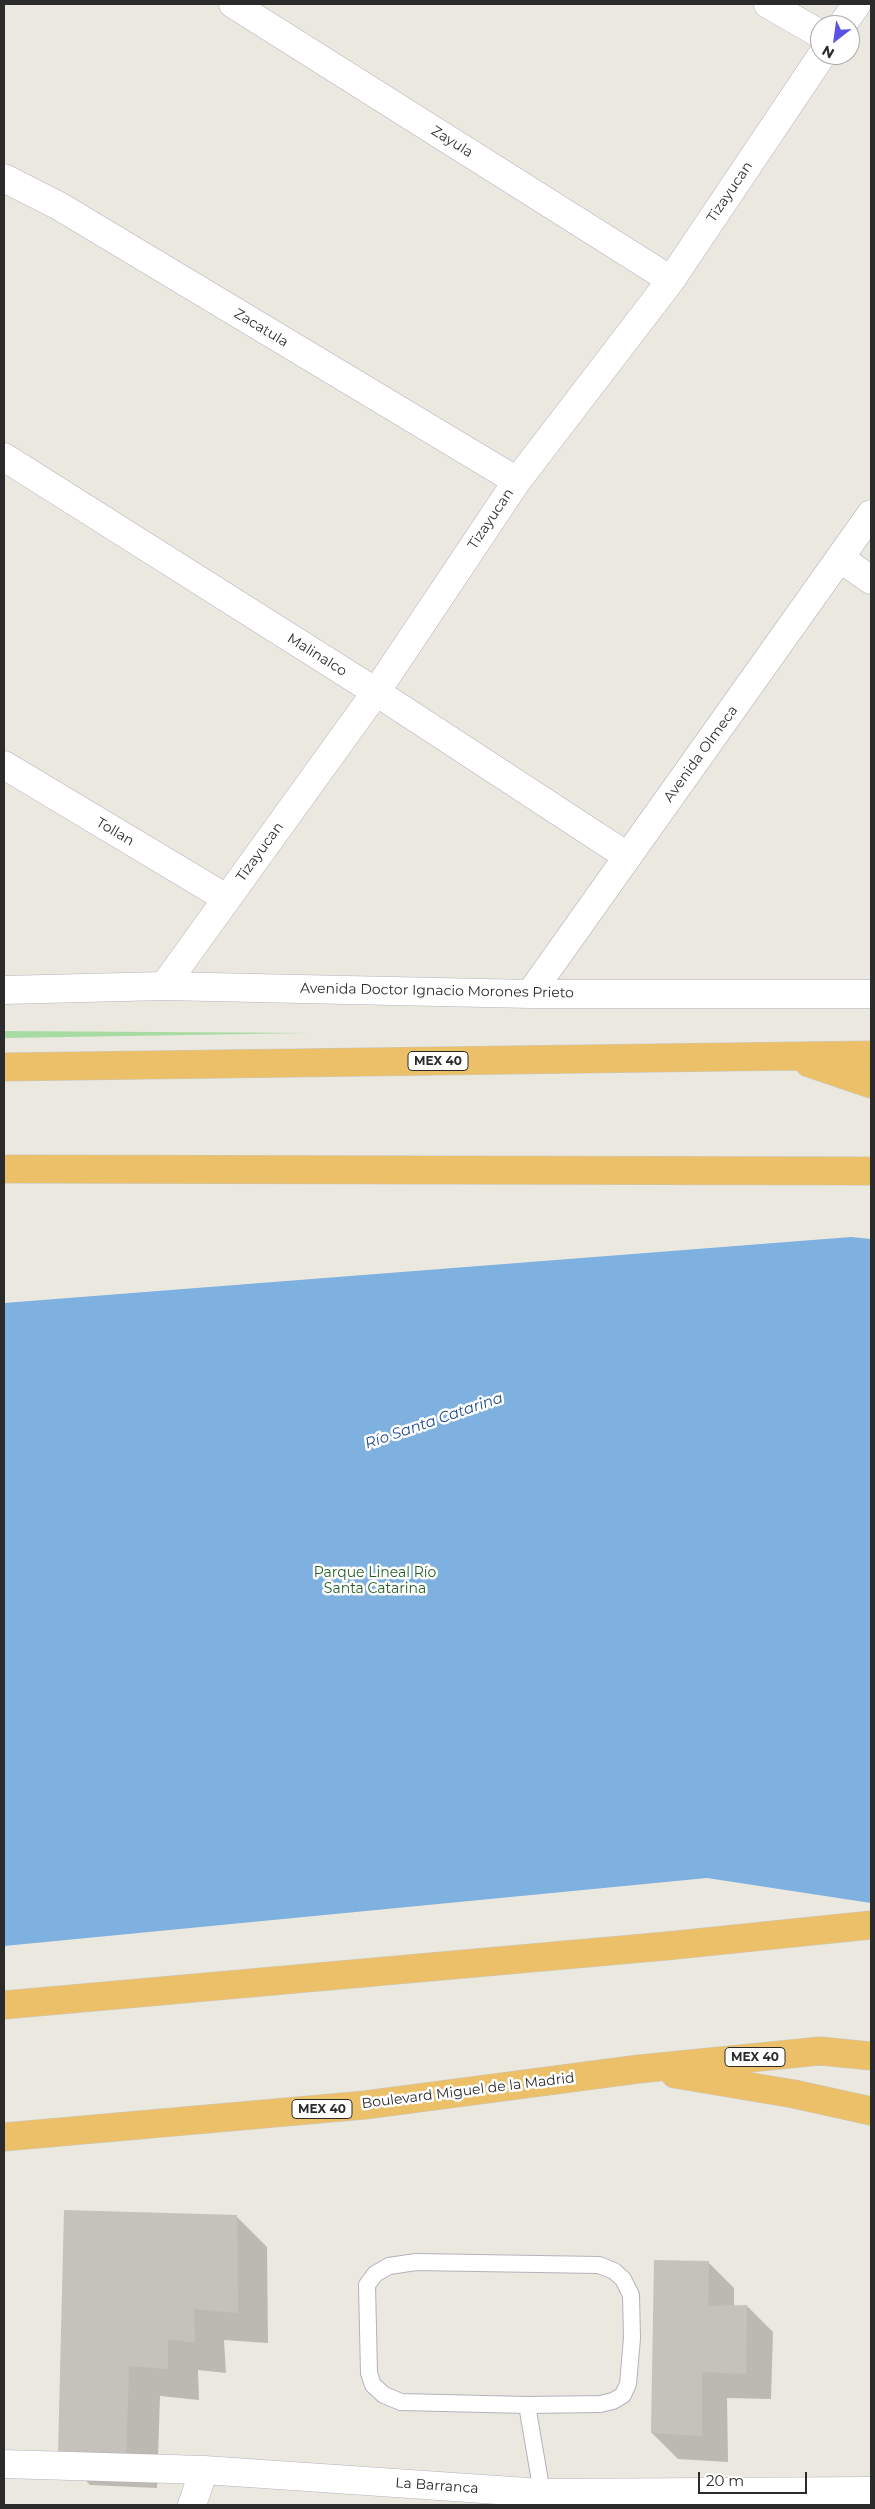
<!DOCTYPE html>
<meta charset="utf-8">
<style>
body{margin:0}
#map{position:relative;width:875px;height:2509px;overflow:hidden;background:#ebe8df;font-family:Montserrat,sans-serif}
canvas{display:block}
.frame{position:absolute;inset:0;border:5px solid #2b2b2b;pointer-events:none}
.north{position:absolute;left:810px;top:15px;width:50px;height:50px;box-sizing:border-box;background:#fff;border:1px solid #aaa;border-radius:50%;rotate:210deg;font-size:14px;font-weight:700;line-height:20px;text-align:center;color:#2b2b2b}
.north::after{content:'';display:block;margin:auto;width:18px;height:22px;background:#5952e4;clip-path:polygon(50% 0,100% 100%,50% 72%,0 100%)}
.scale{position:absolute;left:698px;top:2472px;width:109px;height:22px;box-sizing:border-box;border:2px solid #2b2b2b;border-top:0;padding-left:6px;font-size:15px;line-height:18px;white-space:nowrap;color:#2b2b2b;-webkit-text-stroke:4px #fff;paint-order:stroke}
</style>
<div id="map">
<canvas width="875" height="2509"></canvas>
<div class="frame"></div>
<div class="north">N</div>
<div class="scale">20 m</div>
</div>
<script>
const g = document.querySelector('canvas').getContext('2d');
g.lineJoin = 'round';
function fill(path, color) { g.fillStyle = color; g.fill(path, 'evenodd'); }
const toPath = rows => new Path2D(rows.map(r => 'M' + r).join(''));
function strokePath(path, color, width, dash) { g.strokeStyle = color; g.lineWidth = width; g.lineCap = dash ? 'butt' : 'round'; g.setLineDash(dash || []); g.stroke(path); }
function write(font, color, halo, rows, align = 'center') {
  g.font = font + ' Montserrat,sans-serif'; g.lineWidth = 5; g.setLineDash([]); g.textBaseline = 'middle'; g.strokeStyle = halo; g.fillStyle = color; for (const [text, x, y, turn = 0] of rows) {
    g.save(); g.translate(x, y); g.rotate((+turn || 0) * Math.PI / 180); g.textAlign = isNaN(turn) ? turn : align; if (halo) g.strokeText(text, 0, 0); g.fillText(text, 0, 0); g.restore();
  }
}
const green = toPath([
 [4,1031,309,1033,4,1038]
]);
const water = toPath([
 [851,1237,871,1239,871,1903,707,1878,4,1946,4,1303]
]);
const shadow = toPath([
 [236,2216,267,2247,268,2343,224,2340,226,2373,198,2370,199,2400,160,2396,157,2488,90,2485,59,2453],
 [708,2262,734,2288,734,2306,747,2306,773,2332,771,2399,727,2398,728,2462,678,2459,652,2433]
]);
const building = toPath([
 [64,2210,237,2215,238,2313,194,2309,195,2343,168,2339,168,2369,129,2366,126,2457,58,2454],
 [654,2260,709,2261,708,2306,747,2305,746,2374,702,2372,702,2436,651,2433]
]);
const lane = toPath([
 [416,2262,599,2265,614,2271,623,2279,631,2295,632,2338,628,2384,623,2395,613,2401,600,2404,527,2405,401,2402,384,2395,373,2385,369,2373,367,2285,375,2274,389,2266,416,2262],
 [527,2405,542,2493]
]);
const street = toPath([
 [233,4,671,280],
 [768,4,820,34],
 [842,25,857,4],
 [4,178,59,206,517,481],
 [4,457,376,692,627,856],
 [841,559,871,580],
 [4,765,226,898],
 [164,986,376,692,517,481,671,280,822,55],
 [4,2464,204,2470,542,2493,871,2491],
 [192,2505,204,2470]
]);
const secondary = toPath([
 [4,990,164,986,530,994,871,994],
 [530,994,871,514]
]);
const highway = toPath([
 [809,1063,871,1084],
 [4,1067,871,1055],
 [4,1169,871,1171],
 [4,2005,666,1946,871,1925],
 [675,2074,794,2094,871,2111],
 [4,2137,365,2105,639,2069,820,2051,871,2056]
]);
const shields = [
 [438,1061,60],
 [755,2057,60],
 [322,2109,60]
];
const shieldNames = [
 ["MEX 40",438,1061],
 ["MEX 40",755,2057],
 ["MEX 40",322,2109]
];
const streetNames = [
 ["Zayula",452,142,32],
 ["Tizayucan",730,192,-56],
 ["Zacatula",261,328,31],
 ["Tizayucan",491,519,-56],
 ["Malinalco",317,655,32],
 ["Avenida Olmeca",701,754,-54],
 ["Tollan",115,832,31],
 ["Tizayucan",260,852,-54],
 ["Avenida Doctor Ignacio Morones Prieto",437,991,1],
 ["Boulevard Miguel de la Madrid",468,2091,-7],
 ["La Barranca",437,2486,4]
];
const parkNames = [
 ["Parque Lineal Río",375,1573],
 ["Santa Catarina",375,1589]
];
const waterNames = [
 ["Río Santa Catarina",434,1421,-19]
];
fill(green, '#a8dba2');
fill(water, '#7eb0e0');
fill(shadow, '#0003');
fill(building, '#c4c2ba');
strokePath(lane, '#b3b2bd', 18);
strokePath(street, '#b3b2bd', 29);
strokePath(secondary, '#b3b2bd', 29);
strokePath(highway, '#c8c8c8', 29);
strokePath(lane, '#fff', 16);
strokePath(street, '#fff', 28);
strokePath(secondary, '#fff', 28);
strokePath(highway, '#ebc069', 28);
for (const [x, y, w] of shields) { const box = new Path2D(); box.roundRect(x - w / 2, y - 9.5, w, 19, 4); g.fillStyle = '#fff'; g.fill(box); strokePath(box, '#2b2b2b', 1); }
write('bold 12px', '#2b2b2b', null, shieldNames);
write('14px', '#2b2b2b', '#fff', streetNames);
write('14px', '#235f24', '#fff', parkNames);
write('italic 15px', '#1e4c8c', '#fff', waterNames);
</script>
